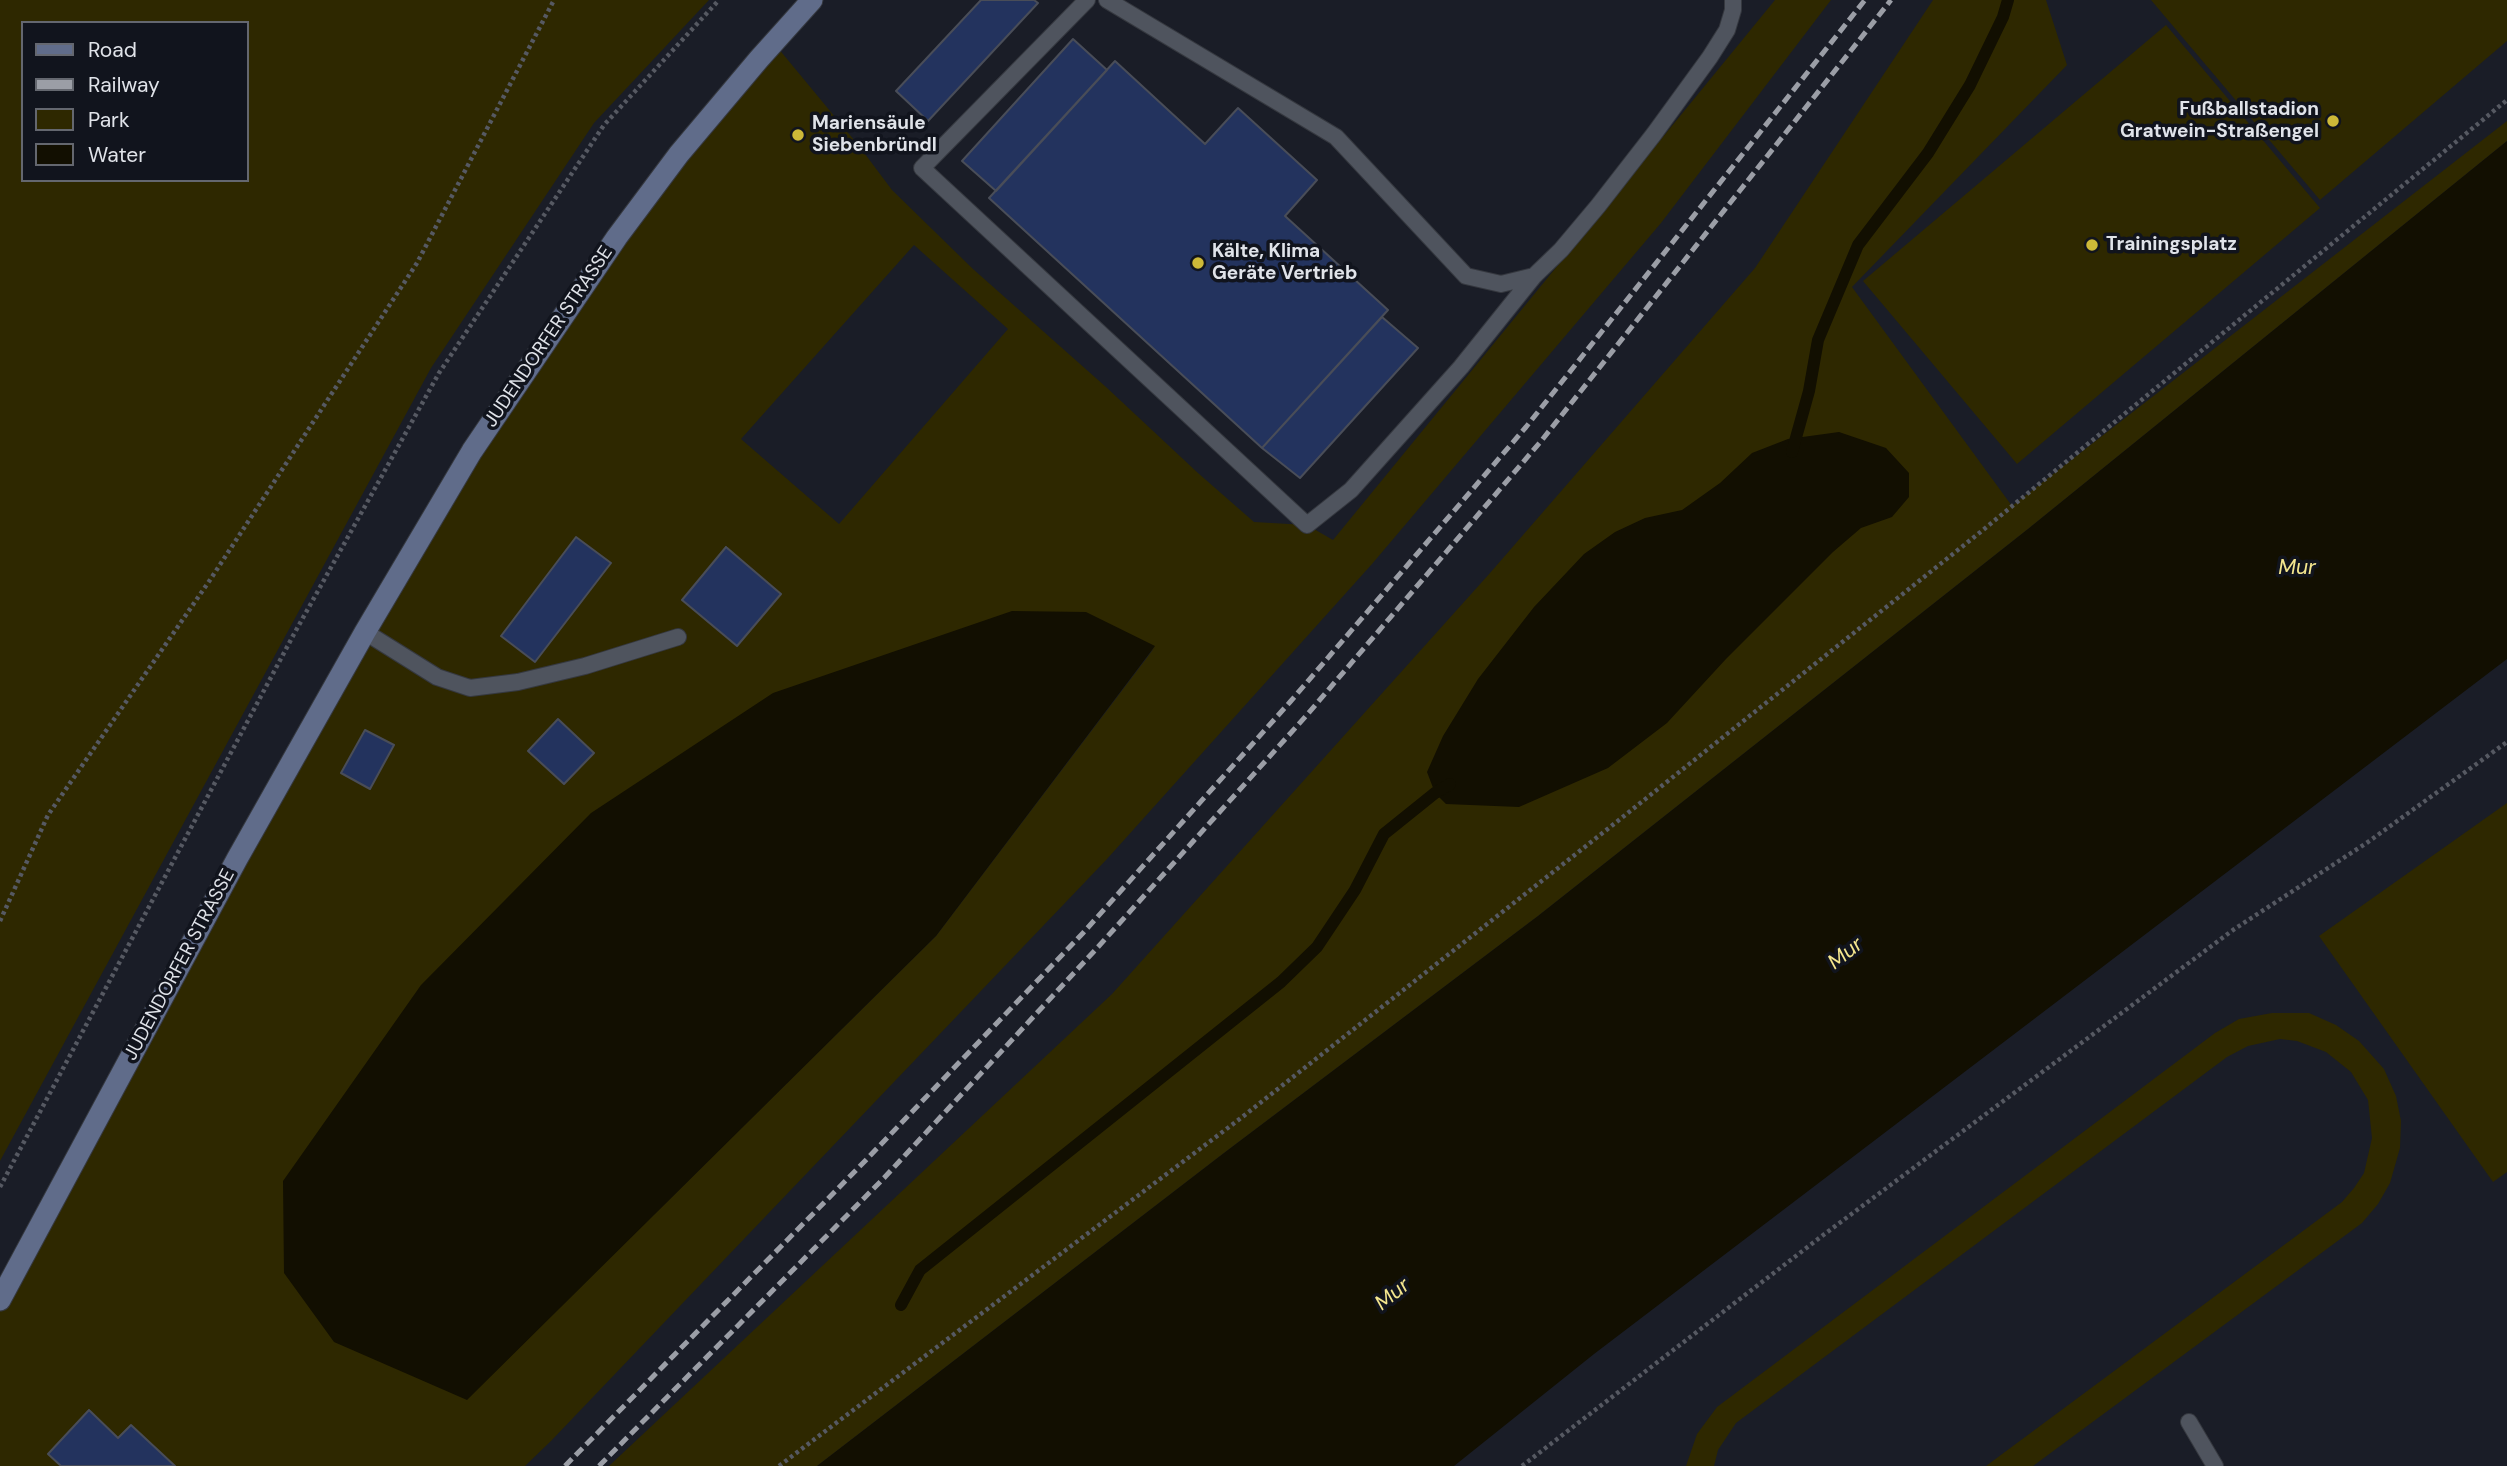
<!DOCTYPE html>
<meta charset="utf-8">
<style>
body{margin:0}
#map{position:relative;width:2507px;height:1466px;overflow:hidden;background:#1a1d27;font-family:"DM Sans",sans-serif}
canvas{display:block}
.legend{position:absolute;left:21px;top:21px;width:228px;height:161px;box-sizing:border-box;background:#11141d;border:2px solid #64676f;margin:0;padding:9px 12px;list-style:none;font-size:21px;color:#e0e3e9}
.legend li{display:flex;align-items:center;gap:14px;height:35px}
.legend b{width:35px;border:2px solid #64676f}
</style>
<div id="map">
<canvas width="2507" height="1466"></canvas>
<ul class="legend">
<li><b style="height:9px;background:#606c8a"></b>Road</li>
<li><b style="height:9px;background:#9b9ea6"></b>Railway</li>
<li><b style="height:19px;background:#2e2800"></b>Park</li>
<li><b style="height:19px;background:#120f01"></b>Water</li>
</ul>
</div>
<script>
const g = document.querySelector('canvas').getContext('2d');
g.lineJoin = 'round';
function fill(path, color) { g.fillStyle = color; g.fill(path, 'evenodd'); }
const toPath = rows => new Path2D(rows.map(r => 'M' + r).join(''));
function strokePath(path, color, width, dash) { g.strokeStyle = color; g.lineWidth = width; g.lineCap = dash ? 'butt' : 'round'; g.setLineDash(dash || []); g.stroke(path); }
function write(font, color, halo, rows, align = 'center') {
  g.font = font + ' "DM Sans",sans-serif'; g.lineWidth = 7; g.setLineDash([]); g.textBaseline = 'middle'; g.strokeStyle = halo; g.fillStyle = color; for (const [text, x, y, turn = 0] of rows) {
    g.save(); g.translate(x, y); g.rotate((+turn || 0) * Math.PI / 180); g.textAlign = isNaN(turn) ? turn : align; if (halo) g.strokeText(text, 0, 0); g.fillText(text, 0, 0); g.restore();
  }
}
const green = toPath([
 [0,0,709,0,594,123,431,368,0,1161],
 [23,23,247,23,247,180,23,180],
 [1775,0,1831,0,1661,223,1372,564,1107,859,551,1441,525,1466,0,1466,0,1300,472,451,773,42,859,146,892,190,973,269,1106,387,1198,473,1254,522,1307,525,1333,540],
 [914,245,1008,329,839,524,741,439],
 [1155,647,936,936,467,1399],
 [1933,0,2046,0,2067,65,1852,287,2012,506,2507,121,2507,141,2028,529,1538,916,1224,1153,817,1466,609,1466,1112,994,1490,573,1755,268],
 [2151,0,2507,0,2507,41,2320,200],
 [2166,25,2320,208,2017,464,1863,281],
 [2507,803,2507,1172,2493,1182,2319,936],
 [2272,1013,2309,1013,2336,1025,2359,1041,2384,1069,2396,1096,2401,1121,2400,1148,2390,1183,2378,1204,2362,1223,2033,1466,1986,1466,2342,1202,2354,1188,2364,1173,2372,1138,2368,1100,2351,1072,2326,1052,2297,1041,2280,1039,2248,1046,2227,1057,1736,1423,1718,1450,1714,1466,1686,1466,1697,1434,1717,1407,2215,1033,2239,1019]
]);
const water = toPath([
 [2507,141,2507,659,1594,1354,1454,1466,817,1466,1224,1153,1538,916,2028,529],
 [1839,432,1886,448,1909,473,1909,497,1892,517,1861,528,1833,552,1726,659,1667,723,1608,768,1519,807,1446,804,1435,793,1427,772,1443,736,1478,679,1534,607,1584,554,1615,532,1645,518,1682,510,1720,483,1752,453,1788,439],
 [1012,611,1086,612,1155,646,936,936,467,1400,334,1342,284,1273,283,1181,421,985,591,813,773,693]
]);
const stream = toPath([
 [1792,452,1809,391,1818,340,1858,245,1928,153,1970,85,2003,17,2008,0],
 [901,1305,920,1270,1281,982,1317,947,1355,890,1384,834,1435,793,1450,784]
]);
const building = toPath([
 [981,0,1034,0,1038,3,928,121,896,91,981,0],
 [1073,39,1107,70,996,191,962,161,1073,39],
 [1115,61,1205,144,1238,108,1317,180,1285,216,1388,310,1262,448,989,198,1115,61],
 [1382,317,1418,348,1300,478,1262,448,1382,317],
 [576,537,611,563,535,662,501,636,576,537],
 [726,547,781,594,737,646,682,600,726,547],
 [558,719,594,753,564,784,528,751,558,719],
 [365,730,394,745,370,789,341,773,365,730],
 [89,1410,118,1438,131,1425,175,1466,61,1466,48,1454,89,1410]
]);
const path = toPath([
 [0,921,48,815,210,580,417,263,554,0],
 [0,1187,294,634,439,373,604,125,719,0],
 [779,1466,1241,1118,1619,820,1983,530,2507,100],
 [1522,1466,1822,1236,2233,930,2368,842,2507,742]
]);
const lane = toPath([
 [1087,0,922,168,1307,525,1351,490,1461,367,1534,276,1561,250,1598,206,1654,134,1710,57,1727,30,1733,10,1733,0],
 [1107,0,1336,137,1466,276,1501,284,1534,276],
 [365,632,437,677,470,688,518,682,585,666,678,637],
 [2189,1422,2215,1466]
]);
const secondary = toPath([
 [0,1300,237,859,365,632,472,451,617,237,679,154,759,59,812,0]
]);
const rail = toPath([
 [565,1466,865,1161,1083,933,1290,702,1526,427,1865,0],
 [599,1466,884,1178,1098,947,1306,716,1542,440,1891,0]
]);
const markers = [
 [2333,121,7,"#cdb938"],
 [798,135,7,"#cdb938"],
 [2092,245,7,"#cdb938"],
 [1198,263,7,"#cdb938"]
];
const poiNames = [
 ["Fußballstadion",2319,110,"right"],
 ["Gratwein-Straßengel",2319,132,"right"],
 ["Mariensäule",812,124],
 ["Siebenbründl",812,146],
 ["Trainingsplatz",2106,245],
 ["Kälte, Klima",1212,252],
 ["Geräte Vertrieb",1212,274]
];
const streetNames = [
 ["JUDENDORFER STRASSE",549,337,-56],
 ["JUDENDORFER STRASSE",180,965,-62]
];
const waterNames = [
 ["Mur",2297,568],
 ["Mur",1846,954,-38],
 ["Mur",1393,1295,-39]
];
fill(green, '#2e2800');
fill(water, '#120f01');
strokePath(stream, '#120f01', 12);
fill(building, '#23335e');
strokePath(building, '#494d58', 2);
strokePath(lane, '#35383f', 18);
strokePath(secondary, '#35383f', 23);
strokePath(path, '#565962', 4.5, [3.5, 3.5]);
strokePath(lane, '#4f545e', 16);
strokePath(secondary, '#606c8a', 21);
strokePath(rail, '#9b9ea6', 5, [10, 5]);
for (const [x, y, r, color] of markers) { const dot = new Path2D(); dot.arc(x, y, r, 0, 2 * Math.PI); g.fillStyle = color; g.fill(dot); strokePath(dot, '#11141d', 2.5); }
write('bold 19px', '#e0e3e9', '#11141d', poiNames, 'left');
write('19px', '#e0e3e9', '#11141d', streetNames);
write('italic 21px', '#f4e68e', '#11141d', waterNames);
</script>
